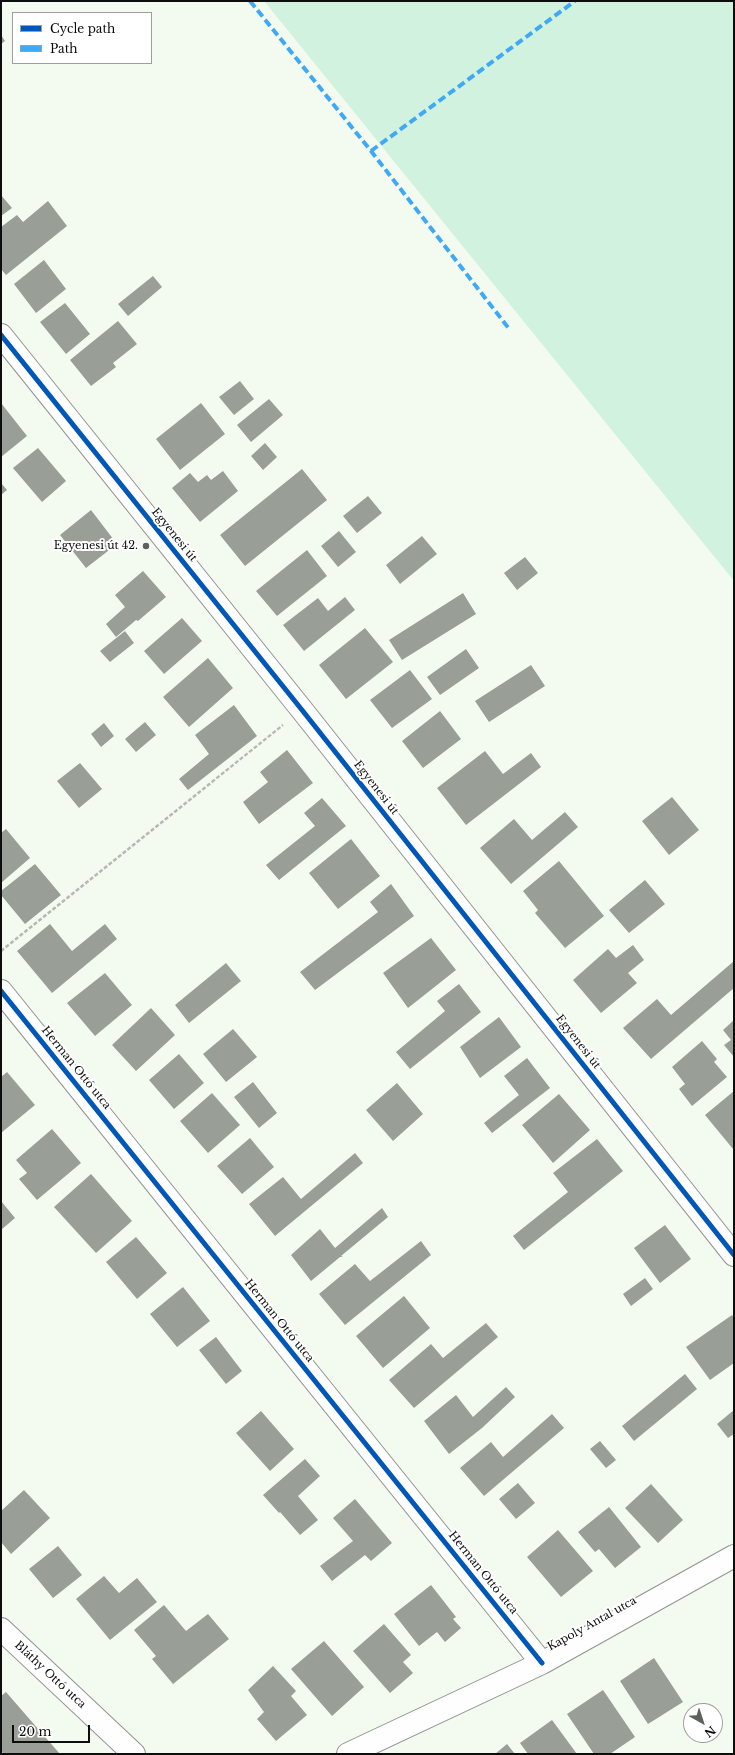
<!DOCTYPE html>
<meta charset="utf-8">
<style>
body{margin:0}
#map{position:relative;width:735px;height:1755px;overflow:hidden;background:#f3fbf1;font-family:"Libre Baskerville",serif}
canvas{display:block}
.frame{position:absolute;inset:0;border:2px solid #0d0d0d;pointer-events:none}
.legend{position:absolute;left:12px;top:12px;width:140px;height:52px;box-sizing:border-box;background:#fff;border:1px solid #9e9e9e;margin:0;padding:5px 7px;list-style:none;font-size:12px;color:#0d0d0d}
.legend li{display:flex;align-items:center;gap:8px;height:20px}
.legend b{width:20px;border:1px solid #9e9e9e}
.north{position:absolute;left:683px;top:1703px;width:40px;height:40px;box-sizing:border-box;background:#fff;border:1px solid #9e9e9e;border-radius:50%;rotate:141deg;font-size:11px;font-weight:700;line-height:16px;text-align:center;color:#0d0d0d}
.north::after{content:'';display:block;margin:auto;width:14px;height:18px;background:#5e605d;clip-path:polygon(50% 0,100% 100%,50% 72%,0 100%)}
.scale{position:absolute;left:12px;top:1725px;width:78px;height:18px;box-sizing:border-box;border:2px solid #0d0d0d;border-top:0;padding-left:5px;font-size:12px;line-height:14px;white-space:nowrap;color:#0d0d0d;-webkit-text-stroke:3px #fff;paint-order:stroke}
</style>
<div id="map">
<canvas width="735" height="1755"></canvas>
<div class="frame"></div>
<ul class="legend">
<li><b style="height:5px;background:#0057b8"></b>Cycle path</li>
<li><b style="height:5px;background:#3fa9f5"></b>Path</li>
</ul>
<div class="north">N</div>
<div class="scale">20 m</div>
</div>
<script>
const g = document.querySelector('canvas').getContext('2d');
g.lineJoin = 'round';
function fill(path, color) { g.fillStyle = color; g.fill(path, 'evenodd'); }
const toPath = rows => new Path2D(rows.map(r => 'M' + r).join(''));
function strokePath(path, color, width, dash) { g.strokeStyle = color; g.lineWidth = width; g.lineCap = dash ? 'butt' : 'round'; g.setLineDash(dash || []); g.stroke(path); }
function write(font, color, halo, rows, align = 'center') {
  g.font = font + ' "Libre Baskerville",serif'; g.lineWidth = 4; g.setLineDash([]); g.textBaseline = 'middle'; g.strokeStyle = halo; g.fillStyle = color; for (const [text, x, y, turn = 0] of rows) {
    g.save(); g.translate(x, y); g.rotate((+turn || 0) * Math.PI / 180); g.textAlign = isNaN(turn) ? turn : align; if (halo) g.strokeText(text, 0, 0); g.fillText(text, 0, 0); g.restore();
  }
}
const green = toPath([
 [264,1,734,1,734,581]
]);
const building = toPath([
 [1,35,5,41,1,44],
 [1,195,12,208,1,216],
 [48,201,67,226,6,275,1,269,1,227,17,215,23,222],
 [44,260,66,289,36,313,14,284],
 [153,276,162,287,128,316,118,304],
 [65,303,90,334,66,354,40,322],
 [118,321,137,344,113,363,116,367,91,386,70,360],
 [240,381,254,399,234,415,219,397],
 [269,399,283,415,251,442,237,425],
 [1,403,27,436,1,457],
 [201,403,225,434,180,470,156,439],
 [265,443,277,457,263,470,251,456],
 [38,448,66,481,42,502,13,468],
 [302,469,327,500,245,566,220,535],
 [223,471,238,491,200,522,172,488,190,473,198,482,207,475,211,480],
 [1,483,7,490,1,495],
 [368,496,382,513,357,533,343,516],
 [91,510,117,544,86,568,60,535],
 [339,531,356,552,338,567,321,546],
 [422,536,437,554,400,584,386,565],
 [307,550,327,576,277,616,256,591],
 [525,557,538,573,517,590,504,573],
 [143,571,166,597,138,621,136,620,116,637,106,624,125,607,115,595],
 [463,593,476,614,402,660,389,640],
 [345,597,355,610,304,651,283,625,318,598,328,611],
 [182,618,202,641,164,674,144,651],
 [365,628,393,662,346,699,319,665],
 [125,631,134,643,110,662,100,651],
 [466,649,479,668,440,695,427,677],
 [208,658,233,688,189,727,163,697],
 [531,665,545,686,489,722,475,701],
 [410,670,432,699,392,728,370,700],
 [234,705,257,736,188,790,179,779,209,754,195,735],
 [440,711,461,739,423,768,402,741],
 [145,722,156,735,136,752,125,739],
 [104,723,114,736,101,747,91,734],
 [287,750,313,783,259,824,243,802,268,782,260,772],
 [485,751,503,774,531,753,541,767,466,825,437,788],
 [80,763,102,789,79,808,57,781],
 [672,797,699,830,669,855,642,821],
 [322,798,346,826,279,880,266,865,315,826,304,813],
 [565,812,578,827,511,884,480,848,514,819,532,840],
 [6,829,30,858,1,883,1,833],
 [351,839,380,876,338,909,309,873],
 [559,861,604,916,565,948,535,913,538,910,523,891],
 [35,864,61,895,25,924,1,895,1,891],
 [645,880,665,904,629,933,609,910],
 [391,884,414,916,315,990,300,972,378,912,370,902],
 [50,924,72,951,105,924,117,939,52,993,17,951],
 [431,938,456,970,408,1008,383,973],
 [633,945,644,960,628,973,637,983,601,1013,573,980,608,949,616,958],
 [734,961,734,988,651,1059,623,1028,657,999,671,1015],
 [226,963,241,981,189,1023,175,1005],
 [105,973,132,1005,95,1036,67,1003],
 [459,984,481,1012,410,1069,396,1052,445,1011,437,1001],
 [151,1008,175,1035,136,1071,112,1045],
 [499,1017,521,1047,480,1078,460,1047],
 [734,1020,734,1057,724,1045,731,1040,723,1030],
 [233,1029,257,1057,226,1082,203,1054],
 [702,1041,717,1059,714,1062,727,1077,692,1106,679,1089,685,1084,672,1067],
 [179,1054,204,1083,174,1109,149,1080],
 [527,1058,550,1088,492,1133,484,1123,519,1095,504,1076],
 [7,1072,35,1105,1,1133,1,1077],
 [253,1082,277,1113,259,1128,234,1097],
 [397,1083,423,1114,393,1141,366,1110],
 [734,1091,734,1148,733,1149,705,1115],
 [212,1093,240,1125,208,1153,180,1121],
 [559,1094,590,1130,553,1163,522,1125],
 [52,1129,81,1163,37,1200,19,1179,27,1173,16,1160],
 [250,1138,274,1167,242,1194,217,1166],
 [597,1139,623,1171,524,1250,513,1236,568,1192,553,1173],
 [355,1153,363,1163,275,1236,249,1204,283,1177,301,1199],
 [91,1174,132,1221,96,1253,54,1207],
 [1,1201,15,1218,1,1230],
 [382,1208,388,1217,341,1256,343,1257,340,1257,311,1281,291,1255,320,1229,335,1248],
 [665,1225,691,1259,660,1283,634,1248],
 [136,1237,167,1273,137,1299,106,1262],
 [421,1241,431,1255,345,1325,319,1294,355,1264,370,1281],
 [645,1278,653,1289,631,1306,623,1294],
 [183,1287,210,1321,177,1347,150,1314],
 [404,1296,430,1328,383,1368,356,1336],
 [732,1315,734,1318,734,1363,710,1380,686,1347],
 [486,1323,498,1337,414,1408,389,1380,431,1344,443,1358],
 [216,1337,242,1371,226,1384,199,1350],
 [685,1374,697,1389,634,1441,622,1426],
 [506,1387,515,1397,482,1428,449,1454,424,1421,456,1395,473,1417],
 [734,1410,734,1434,728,1438,717,1424],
 [261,1411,294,1449,270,1471,236,1433],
 [552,1414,564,1428,484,1496,460,1468,491,1442,503,1457],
 [600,1441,616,1460,606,1468,590,1449],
 [305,1459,320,1476,298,1496,318,1520,300,1535,280,1512,279,1513,263,1495],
 [518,1483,535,1503,516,1519,499,1499],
 [651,1484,683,1520,658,1543,625,1508],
 [24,1490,50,1518,11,1554,1,1542,1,1511],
 [355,1499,392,1543,371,1561,365,1555,332,1581,320,1566,353,1541,333,1518],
 [609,1507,641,1547,615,1568,599,1549,595,1552,578,1532],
 [558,1530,593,1571,561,1597,527,1557],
 [58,1546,82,1575,53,1598,29,1569],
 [104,1576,119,1593,137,1578,157,1602,110,1640,76,1599],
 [431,1585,456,1617,453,1619,461,1628,445,1642,437,1632,419,1646,394,1614],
 [164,1605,186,1631,208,1614,229,1639,173,1684,152,1659,156,1656,134,1630],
 [384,1624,411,1655,403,1662,413,1673,390,1693,353,1651],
 [324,1641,364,1687,332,1716,291,1669],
 [654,1658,683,1702,648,1724,620,1681],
 [273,1666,296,1691,291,1696,307,1715,276,1741,257,1719,264,1712,248,1690],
 [603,1690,635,1737,610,1754,594,1754,567,1714],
 [6,1692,39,1730,60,1754,4,1754,1,1751,1,1696],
 [552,1720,577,1754,528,1754,520,1743],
 [507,1744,515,1754,495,1754]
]);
const path = toPath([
 [1,951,283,725]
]);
const minor = toPath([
 [1,991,542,1663],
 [1,1629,134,1754],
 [348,1754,542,1663,734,1556]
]);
const tertiary = toPath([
 [1,335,302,710,734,1255]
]);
const quiet = toPath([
 [250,1,371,151,510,330],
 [371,151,575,1]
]);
const cycleway = toPath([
 [1,335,302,710,734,1255],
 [1,991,542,1663]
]);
const markers = [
 [146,546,4,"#5e605d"]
];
const streetNames = [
 ["Egyenesi út",174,535,51],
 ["Egyenesi út",376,788,52],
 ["Egyenesi út",578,1042,52],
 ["Herman Ottó utca",76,1068,51],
 ["Herman Ottó utca",279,1321,51],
 ["Herman Ottó utca",483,1573,51],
 ["Kapoly Antal utca",592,1624,-29],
 ["Bláthy Ottó utca",50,1675,43]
];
const poiNames = [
 ["Egyenesi út 42.",138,546]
];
fill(green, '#d1f2df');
fill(building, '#999e97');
strokePath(minor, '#919490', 24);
strokePath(tertiary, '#919490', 24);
strokePath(path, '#b7b8b6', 2.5, [4, 2]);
strokePath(minor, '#fdfefd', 22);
strokePath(tertiary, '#fdfefd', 22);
strokePath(quiet, '#3fa9f5', 4, [8, 4]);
strokePath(cycleway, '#0057b8', 5);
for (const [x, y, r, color] of markers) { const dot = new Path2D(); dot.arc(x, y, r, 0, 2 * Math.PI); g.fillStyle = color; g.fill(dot); strokePath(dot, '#fff', 1.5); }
write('11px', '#0d0d0d', '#fff', streetNames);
write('11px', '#0d0d0d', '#fff', poiNames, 'right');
</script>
